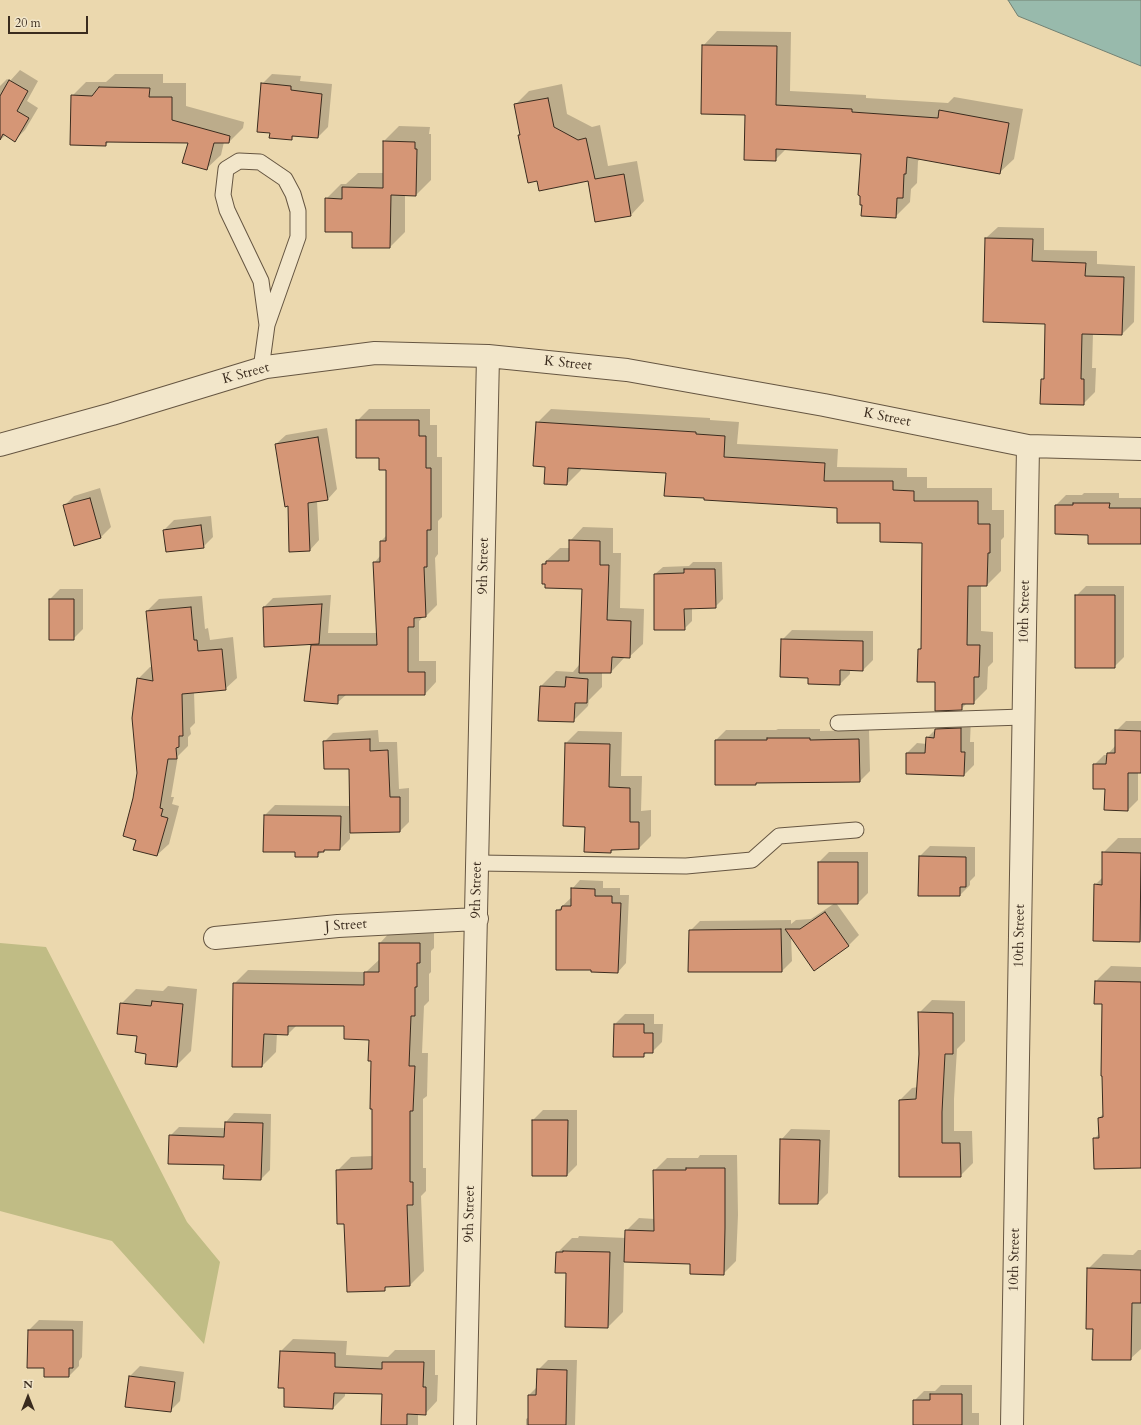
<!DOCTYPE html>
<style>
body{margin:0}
#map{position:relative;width:1141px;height:1425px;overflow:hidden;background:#ebd8ae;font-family:Cardo,serif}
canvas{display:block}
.north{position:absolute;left:8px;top:1377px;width:40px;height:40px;-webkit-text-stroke:3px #f2e6ca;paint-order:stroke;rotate:0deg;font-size:11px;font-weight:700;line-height:16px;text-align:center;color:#3a2b1e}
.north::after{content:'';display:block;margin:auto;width:14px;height:18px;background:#3a2b1e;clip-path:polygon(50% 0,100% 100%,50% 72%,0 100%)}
.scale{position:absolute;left:8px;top:16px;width:80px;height:18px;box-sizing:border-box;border:2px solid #3a2b1e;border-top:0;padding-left:5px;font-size:12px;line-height:14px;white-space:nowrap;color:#3a2b1e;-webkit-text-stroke:3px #f2e6ca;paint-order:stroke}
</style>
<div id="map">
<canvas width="1141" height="1425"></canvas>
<div class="north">N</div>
<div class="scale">20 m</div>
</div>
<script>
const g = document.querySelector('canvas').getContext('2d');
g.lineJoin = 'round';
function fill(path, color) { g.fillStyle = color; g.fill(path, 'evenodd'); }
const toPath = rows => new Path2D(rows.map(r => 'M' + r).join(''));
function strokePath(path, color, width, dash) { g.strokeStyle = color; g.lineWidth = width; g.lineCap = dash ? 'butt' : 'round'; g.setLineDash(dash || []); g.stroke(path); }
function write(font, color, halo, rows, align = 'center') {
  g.font = font + ' Cardo,serif'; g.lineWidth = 4; g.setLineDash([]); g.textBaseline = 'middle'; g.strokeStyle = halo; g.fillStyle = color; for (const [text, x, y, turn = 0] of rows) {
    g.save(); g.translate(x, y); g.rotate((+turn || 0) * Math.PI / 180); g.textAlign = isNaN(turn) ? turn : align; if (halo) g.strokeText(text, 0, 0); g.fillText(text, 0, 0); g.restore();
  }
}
const green = toPath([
 [0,943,46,947,187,1222,220,1262,204,1344,112,1241,0,1211]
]);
const water = toPath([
 [1008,0,1141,0,1141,66,1018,16,1008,0]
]);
const shadow = toPath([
 [717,31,791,32,790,91,866,95,866,98,948,103,954,97,1023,109,1014,159,999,173,920,159,918,161,917,183,911,189,910,202,896,216,862,153,786,149,775,160,703,46],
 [20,70,38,81,27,101,38,108,25,130,15,140,6,135,0,140,0,86,7,79,10,81],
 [115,74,163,74,163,83,186,83,186,106,244,122,243,128,229,142,224,142,221,155,206,169,189,142,109,141,106,145,72,96,86,82,106,82],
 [272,74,301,76,300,81,332,84,328,127,318,137,295,135,291,139,262,84],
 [562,84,567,114,592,127,600,125,608,166,637,161,644,201,631,215,589,179,538,180,521,134,515,105,529,91],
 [399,126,430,127,429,134,431,134,431,180,416,195,405,194,405,232,390,247,353,231,326,199,341,184,346,184,358,173,384,173,384,141],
 [998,227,1044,228,1044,250,1097,251,1097,264,1135,266,1134,322,1122,334,1093,333,1092,368,1096,368,1095,392,1083,404,1042,380,1045,376,1046,323,986,238],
 [369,409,430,409,430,425,437,425,437,457,442,457,442,517,438,521,438,554,435,558,437,605,426,616,423,617,419,621,419,661,436,661,436,682,425,694,347,694,337,703,306,700,312,645,314,643,264,607,273,598,331,595,328,633,377,633,374,563,381,555,381,541,387,535,387,469,357,421],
 [551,409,710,418,710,420,739,422,737,444,838,449,837,467,907,468,907,477,927,477,927,488,992,488,992,510,1004,510,1004,537,1001,540,1001,571,987,585,981,585,981,631,993,632,993,662,988,667,987,689,973,703,967,703,961,709,936,681,919,649,922,647,923,542,881,522,838,507,705,497,667,472,581,468,581,470,567,484,546,466,537,423],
 [327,428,337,489,328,499,317,501,319,540,310,550,289,505,276,444,286,435],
 [100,488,111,527,101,537,64,506,74,496],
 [1084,493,1119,493,1119,498,1141,498,1141,543,1089,534,1056,505,1066,495,1082,495],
 [211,516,213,537,203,547,164,530,174,520],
 [583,527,613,528,613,553,621,553,620,608,644,609,643,644,629,657,624,657,624,658,611,672,602,672,602,687,589,700,588,706,573,721,541,686,556,671,573,672,580,664,583,588,543,564,560,548,570,548,570,541],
 [693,562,722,562,723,599,715,607,692,607,692,621,684,629,655,574,663,567,689,566],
 [1086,586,1124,586,1124,657,1114,667,1076,596],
 [60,589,83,589,83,629,73,639,50,599],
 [202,596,205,629,208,628,210,640,233,637,237,678,225,689,194,692,195,723,190,728,191,734,188,737,188,746,178,756,171,797,174,797,172,804,179,806,169,844,157,855,137,839,134,798,138,773,138,679,150,667,153,667,147,611,159,599],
 [792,630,873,631,873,660,863,670,850,669,850,674,840,684,809,677,782,640],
 [971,718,970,742,974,742,974,765,964,775,907,753,917,743,927,744,927,738,946,719],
 [1126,721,1141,721,1141,772,1138,772,1138,800,1128,810,1106,788,1094,765,1104,755,1107,755,1116,745,1116,731],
 [778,729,820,729,820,731,869,730,870,771,860,781,759,782,756,784,716,784,716,740,726,730,776,730],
 [378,730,379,742,397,742,399,789,409,788,409,822,400,831,350,832,350,839,340,849,326,849,317,856,296,851,265,815,275,805,351,806,350,768,324,742,333,733],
 [578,731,622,732,621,776,642,776,641,811,651,810,651,836,639,848,614,849,611,852,586,826,566,743],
 [1118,838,1141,838,1141,940,1140,941,1095,885,1103,877,1103,853],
 [930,846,975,847,975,876,970,881,970,885,960,895,920,856],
 [829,852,868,852,868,893,858,903,836,903,859,935,849,945,814,970,791,937,792,961,782,971,690,931,700,921,791,920,791,924,796,920,811,919,835,903,819,862],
 [580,880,603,881,603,888,620,888,620,895,629,895,626,963,618,972,557,911,572,897,572,889],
 [393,929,434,929,434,948,431,951,431,972,429,974,429,1001,424,1006,422,1053,428,1053,427,1096,423,1099,423,1168,426,1168,426,1191,421,1196,424,1271,410,1285,387,1286,384,1290,345,1223,337,1171,351,1157,373,1156,372,1060,370,1039,345,1025,297,1025,288,1034,277,1033,276,1052,262,1066,234,984,248,970,366,972,380,959,380,943],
 [1111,966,1141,967,1141,1167,1094,1139,1100,1133,1099,1118,1104,1113,1103,1003,1096,981],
 [168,986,197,989,191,1051,176,1066,147,1053,121,1004,136,989,163,991],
 [932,1000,965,1001,965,1041,957,1049,954,1099,954,1131,972,1131,973,1163,960,1176,900,1100,912,1088,918,1087,919,1013],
 [625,1014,654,1014,654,1024,663,1024,662,1042,652,1052,647,1052,643,1056,614,1056,615,1024],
 [543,1110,577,1110,577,1165,567,1175,533,1175,533,1120],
 [234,1113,271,1114,270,1170,261,1179,170,1136,179,1127,225,1128,226,1122],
 [791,1129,830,1130,828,1193,818,1203,781,1140],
 [700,1155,737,1155,738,1215,736,1261,723,1274,691,1263,624,1261,623,1312,608,1327,568,1272,557,1253,572,1238,578,1238,579,1236,626,1238,626,1231,639,1218,655,1219,654,1171,667,1158,698,1158],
 [1138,1250,1141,1250,1141,1349,1130,1359,1094,1328,1088,1269,1103,1254,1133,1255],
 [39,1320,83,1321,82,1357,79,1361,79,1366,69,1376,45,1367,29,1330],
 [293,1339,347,1341,346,1355,388,1357,395,1350,435,1350,435,1375,438,1375,437,1401,425,1414,418,1413,418,1425,382,1425,383,1393,345,1392,345,1396,333,1408,285,1387,281,1351],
 [548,1360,577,1360,575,1425,526,1425,526,1419,529,1417,529,1395,537,1387,538,1370],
 [140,1366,184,1372,180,1401,170,1411,130,1376],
 [941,1385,972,1385,972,1413,979,1413,979,1425,914,1425,914,1401,924,1391,935,1391]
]);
const building = toPath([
 [702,45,777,46,776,105,852,109,852,112,938,118,939,110,1009,123,1000,174,907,157,906,174,904,174,903,198,897,198,896,218,861,216,862,205,860,205,860,196,858,195,861,154,776,149,776,161,744,160,745,115,701,114,702,45],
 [9,80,28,91,17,111,29,118,15,142,3,134,0,140,0,96,9,80],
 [261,83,291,86,291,90,322,94,318,138,292,136,292,140,269,138,270,133,257,132,261,83],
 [99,87,150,88,149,97,172,97,172,120,230,136,229,143,214,143,207,170,182,163,188,143,106,142,106,146,70,145,71,95,92,96,99,87],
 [548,98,554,127,578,140,586,138,595,179,624,174,631,216,595,222,588,181,539,191,537,181,528,183,518,135,520,135,514,104,548,98],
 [383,141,415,142,415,149,417,149,416,196,391,195,390,248,352,248,352,232,325,232,325,198,342,199,342,187,383,188,383,141],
 [985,238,1033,239,1032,261,1086,263,1085,276,1124,277,1122,335,1082,334,1081,379,1084,379,1084,405,1040,404,1041,379,1044,379,1045,324,983,322,985,238],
 [356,420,419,420,419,436,426,436,426,468,431,468,431,530,427,530,427,567,424,567,426,617,414,618,414,627,408,627,408,672,425,672,425,695,338,695,338,704,304,701,311,645,377,645,373,562,380,562,380,541,386,541,386,470,379,470,379,458,356,458,356,420],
 [536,422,696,432,696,434,725,436,724,457,825,463,824,481,893,481,893,490,914,491,914,501,978,501,978,524,990,524,990,553,988,553,987,586,968,586,967,645,980,645,979,677,974,677,974,704,962,704,962,710,935,711,935,682,917,682,918,649,921,649,922,543,880,542,880,523,837,523,837,508,704,500,704,498,664,496,666,473,568,468,567,485,544,484,545,467,533,466,536,422],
 [318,437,328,500,308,503,310,551,289,552,288,506,285,507,275,444,318,437],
 [90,498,101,538,74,546,63,505,90,498],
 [1073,503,1110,503,1109,508,1141,508,1141,544,1088,544,1088,535,1055,534,1055,505,1073,505,1073,503],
 [201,525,204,548,166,552,163,530,201,525],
 [569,540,600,541,600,565,609,565,607,620,631,621,630,658,612,657,611,673,579,673,582,589,545,588,545,584,542,584,542,564,546,564,546,561,569,561,569,540],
 [684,569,715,569,716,608,684,609,685,630,654,630,654,574,684,573,684,569],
 [1075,595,1115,595,1115,668,1075,668,1075,595],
 [49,599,74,599,74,640,49,640,49,599],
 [322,604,319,644,264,647,263,607,322,604],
 [191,607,194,640,197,640,198,651,222,649,226,690,182,694,183,736,179,736,179,747,176,748,177,759,168,759,160,808,163,809,161,816,168,818,157,856,133,850,136,840,123,836,133,798,137,773,132,718,137,678,153,681,146,611,191,607],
 [781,639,863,641,863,671,840,670,840,685,808,684,808,678,780,677,781,639],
 [566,677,588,679,587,703,575,703,574,722,538,721,540,686,565,687,566,677],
 [961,728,961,752,965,752,964,776,906,774,906,753,925,753,926,737,934,738,935,729,961,728],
 [1115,730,1141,731,1141,773,1128,773,1128,811,1104,810,1105,789,1093,789,1093,764,1106,764,1107,753,1115,753,1115,730],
 [767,738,810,738,810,740,859,739,860,782,756,783,756,785,715,785,715,740,767,740,767,738],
 [370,739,370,751,388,750,390,797,400,797,400,832,350,833,349,769,324,769,323,741,370,739],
 [565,743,610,744,609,787,630,788,630,822,639,822,639,849,611,850,611,853,584,852,585,827,563,826,565,743],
 [264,815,341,816,340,850,324,850,324,852,318,852,318,857,295,857,295,852,263,852,264,815],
 [1102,852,1141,853,1140,942,1093,941,1094,884,1102,885,1102,852],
 [919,856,966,857,966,887,960,887,960,896,918,896,919,856],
 [818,862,858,862,858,904,818,904,818,862],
 [571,888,595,889,595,896,612,896,612,903,621,903,618,973,591,972,591,970,556,970,556,910,561,910,562,906,571,906,571,888],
 [825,912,849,946,814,971,785,929,800,929,825,912],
 [781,929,782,972,688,972,689,930,781,929],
 [379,943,420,943,420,963,417,963,417,987,415,987,415,1016,411,1016,409,1066,415,1066,413,1111,410,1111,410,1182,413,1182,413,1205,407,1205,410,1286,385,1287,385,1291,347,1292,344,1224,337,1224,336,1170,372,1169,372,1109,370,1109,371,1061,368,1061,369,1040,344,1039,344,1026,288,1026,288,1035,264,1034,262,1067,232,1067,233,983,364,985,364,972,379,972,379,943],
 [1095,981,1141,982,1141,1168,1094,1169,1093,1138,1099,1138,1098,1118,1103,1117,1102,1076,1101,1076,1102,1004,1094,1004,1095,981],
 [152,1001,183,1004,177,1067,145,1064,146,1054,135,1052,137,1036,117,1034,120,1003,151,1006,152,1001],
 [918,1012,953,1013,953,1054,945,1054,942,1112,942,1143,960,1143,961,1177,899,1177,899,1100,916,1099,919,1054,918,1012],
 [614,1024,644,1024,644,1033,653,1033,653,1053,644,1053,644,1057,613,1057,614,1024],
 [532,1120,568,1120,567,1176,532,1176,532,1120],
 [225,1122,263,1123,261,1180,223,1179,224,1165,168,1164,169,1135,224,1137,225,1122],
 [780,1139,820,1140,818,1204,779,1204,780,1139],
 [686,1168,725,1168,725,1228,724,1275,690,1274,690,1264,624,1262,625,1230,654,1231,653,1170,686,1170,686,1168],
 [563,1251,610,1252,608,1328,565,1327,566,1273,555,1273,556,1252,563,1252,563,1251],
 [1087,1268,1141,1270,1141,1303,1132,1303,1131,1360,1092,1360,1093,1329,1086,1329,1087,1268],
 [28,1330,73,1330,73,1368,69,1368,69,1377,44,1377,44,1368,27,1368,28,1330],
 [280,1351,335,1353,335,1367,382,1369,382,1362,424,1362,423,1387,426,1387,426,1415,407,1414,407,1425,381,1425,382,1394,334,1393,333,1409,284,1407,284,1388,278,1388,280,1351],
 [537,1369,567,1370,566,1425,528,1425,528,1395,536,1395,537,1369],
 [129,1376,175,1382,171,1412,125,1407,129,1376],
 [930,1394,962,1394,962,1425,913,1425,913,1400,930,1400,930,1394]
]);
const service = toPath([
 [261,369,267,325,298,237,298,211,293,194,285,179,260,162,239,161,226,169,223,195,227,210,261,281,267,325],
 [838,723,1023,717],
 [478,863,686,866,752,860,779,836,856,830]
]);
const minor = toPath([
 [0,445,112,414,266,367,375,353,488,356,627,370,824,405,1028,446,1141,449],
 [215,938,338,926,477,919],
 [465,1425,488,356],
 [1012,1425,1028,446]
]);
const streetNames = [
 ["K Street",568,364,6],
 ["K Street",246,374,-15],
 ["K Street",887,418,11],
 ["9th Street",484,566,-89],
 ["10th Street",1025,612,-89],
 ["9th Street",477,890,-89],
 ["J Street",346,926,-4],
 ["10th Street",1020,936,-89],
 ["9th Street",470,1214,-89],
 ["10th Street",1015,1260,-89]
];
fill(green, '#c0bc85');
fill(water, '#98baac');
strokePath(water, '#728173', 1);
fill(shadow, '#0003');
fill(building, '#d59676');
strokePath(building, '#3a2b1e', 1);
strokePath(service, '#665642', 17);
strokePath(minor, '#665642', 24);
strokePath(service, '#f2e6ca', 15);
strokePath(minor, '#f2e6ca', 22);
write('14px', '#3a2b1e', '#f2e6ca', streetNames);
</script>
